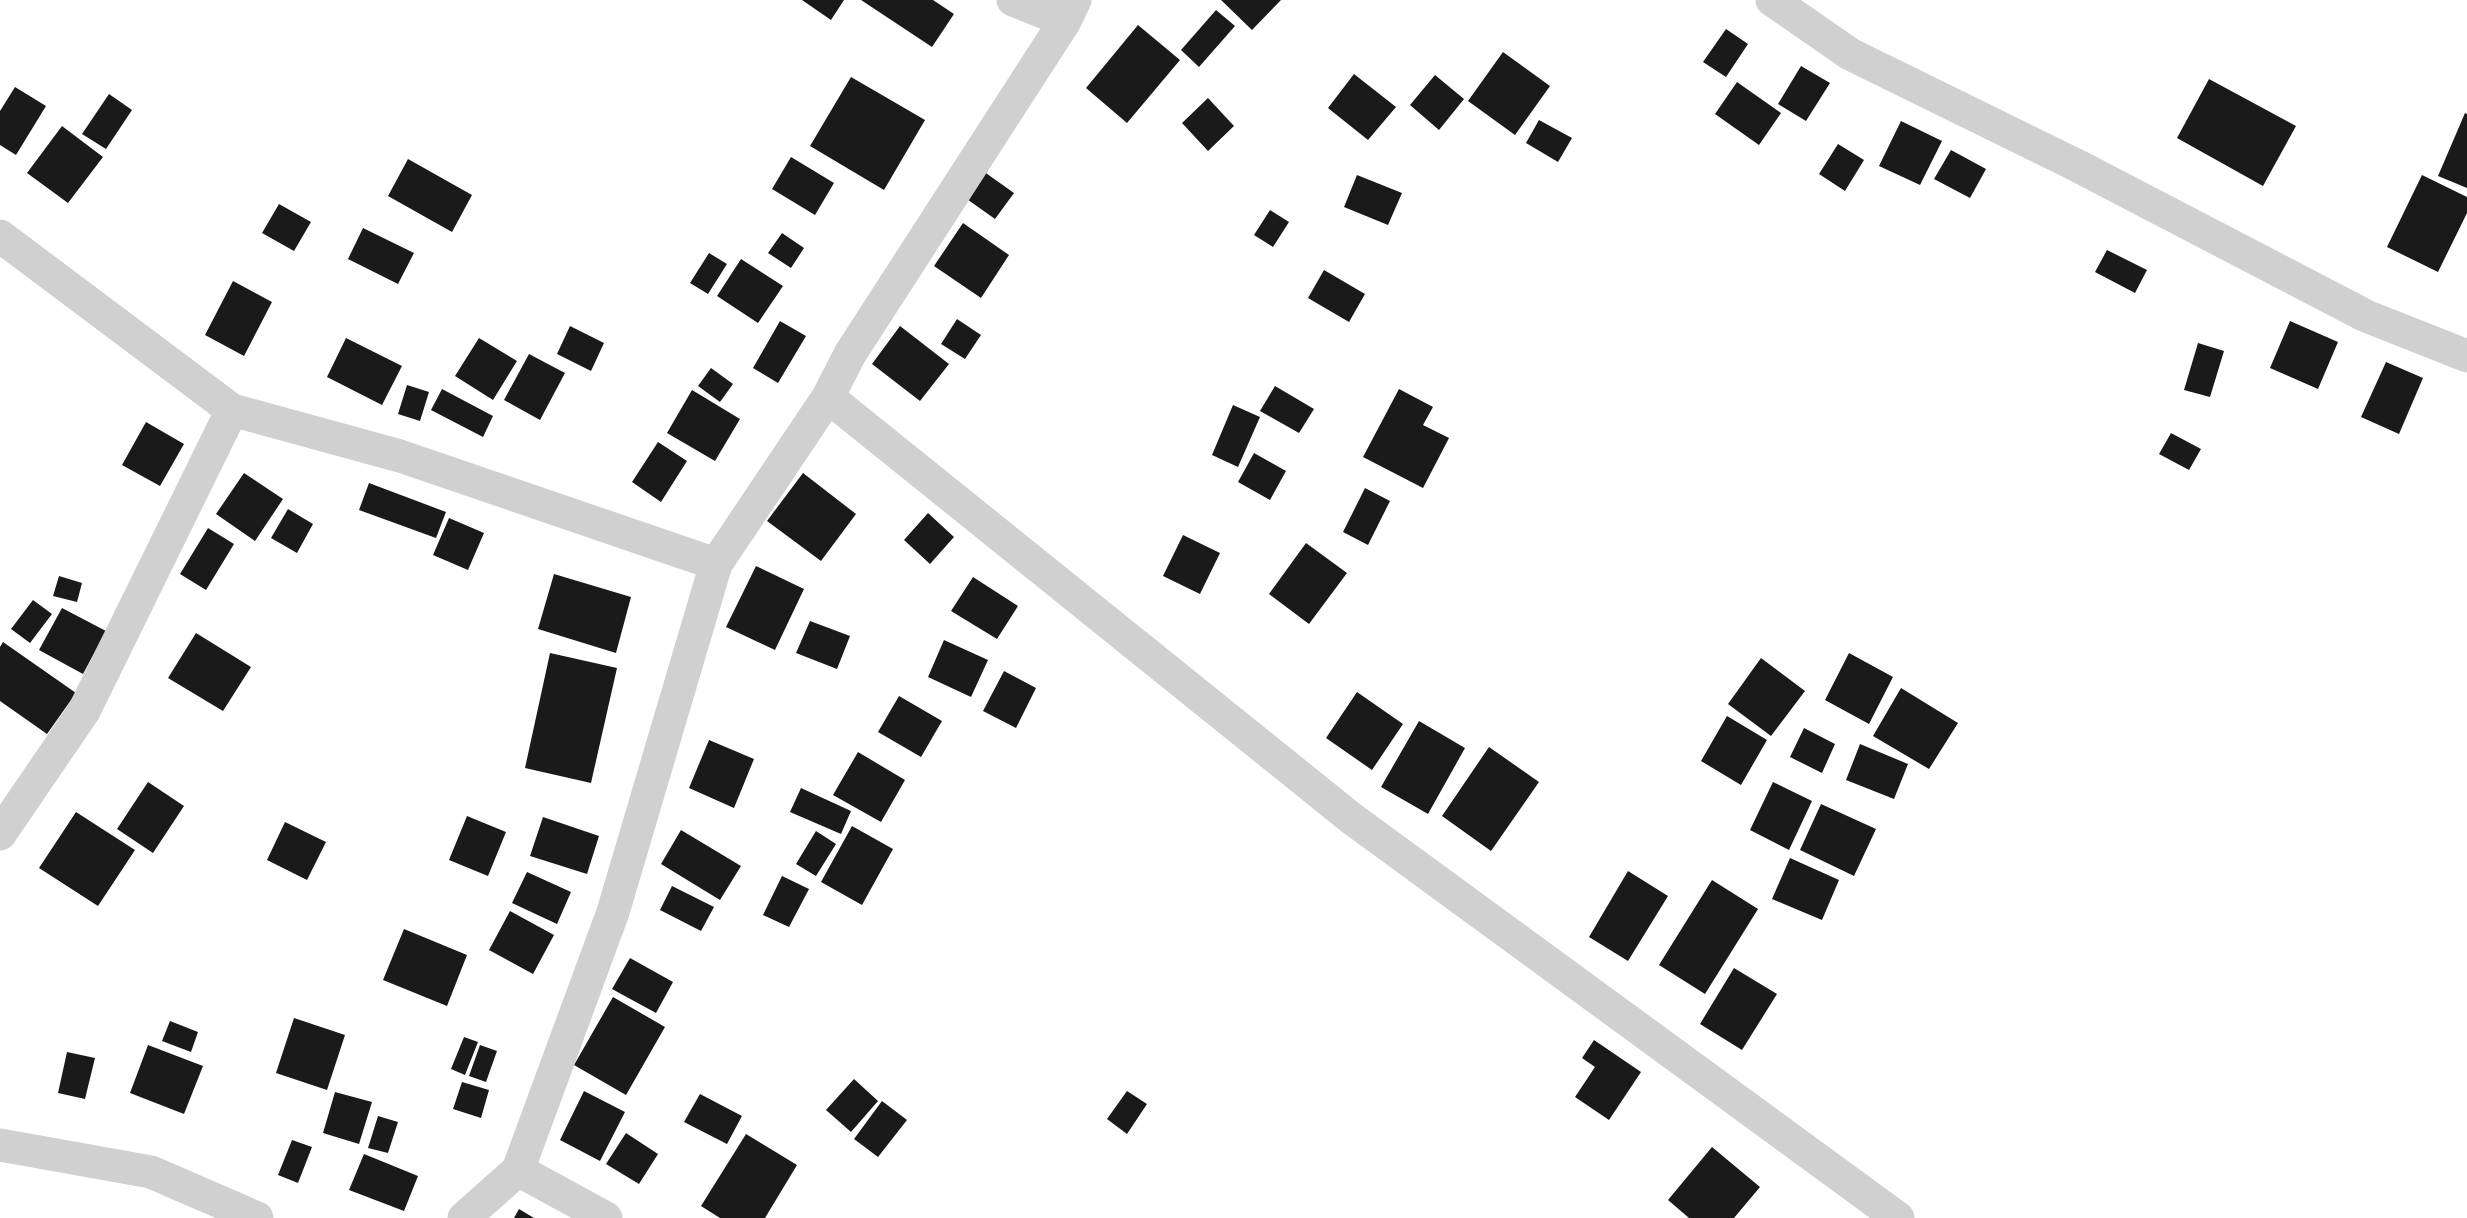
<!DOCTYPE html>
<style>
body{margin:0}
canvas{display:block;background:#fff}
</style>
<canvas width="2467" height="1218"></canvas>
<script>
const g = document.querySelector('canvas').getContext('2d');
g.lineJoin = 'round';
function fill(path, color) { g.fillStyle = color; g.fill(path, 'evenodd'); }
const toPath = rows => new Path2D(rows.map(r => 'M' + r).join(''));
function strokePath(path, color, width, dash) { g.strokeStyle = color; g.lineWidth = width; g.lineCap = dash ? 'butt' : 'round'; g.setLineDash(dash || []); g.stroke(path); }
const building = toPath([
 [802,0,844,0,831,20],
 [861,0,933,0,954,14,932,47],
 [1221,0,1281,0,1252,30],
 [1216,10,1235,26,1199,67,1181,50],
 [1138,25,1180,60,1127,123,1086,88],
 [1726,29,1748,44,1726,77,1703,62],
 [1503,52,1550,86,1515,135,1468,101],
 [1801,66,1830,83,1806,121,1778,104],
 [1354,74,1396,107,1368,140,1328,108],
 [1435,75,1464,99,1439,130,1410,105],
 [851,77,925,120,884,190,810,146],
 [2209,79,2296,126,2263,186,2177,138],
 [1737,82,1781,113,1759,145,1715,114],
 [15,87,46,106,16,155,0,145,0,111],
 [109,94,132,110,106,149,82,134],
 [1208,98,1234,126,1208,151,1182,123],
 [2465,113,2467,114,2467,188,2438,176],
 [1539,120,1572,138,1558,162,1526,143],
 [1901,121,1942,141,1920,185,1879,166],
 [62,126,103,157,68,203,27,173],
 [1838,144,1864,160,1845,191,1819,174],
 [1951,150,1986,169,1970,198,1934,179],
 [791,157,834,183,815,215,772,189],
 [408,159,472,195,452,232,388,196],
 [983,171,1014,193,995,219,964,197],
 [1357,175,1402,193,1388,225,1344,207],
 [2422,175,2467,197,2467,213,2438,272,2387,247],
 [279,204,311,222,294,251,262,233],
 [1270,210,1289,222,1273,247,1254,235],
 [963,223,1009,255,981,298,934,266],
 [363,228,414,253,398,284,348,259],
 [782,233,804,248,791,268,768,253],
 [2107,250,2147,270,2135,293,2095,272],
 [709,253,727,264,708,294,690,283],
 [741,259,783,286,758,323,717,296],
 [1324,270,1365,294,1349,322,1308,298],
 [233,281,272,302,244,356,205,335],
 [957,319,981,335,965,359,941,344],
 [780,321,806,336,778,383,753,368],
 [2290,321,2338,342,2318,389,2270,368],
 [570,326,604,343,591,371,557,354],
 [900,326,949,364,920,401,872,364],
 [346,338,402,366,382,405,327,377],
 [479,338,517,361,493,400,455,376],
 [2198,343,2224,351,2210,397,2184,390],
 [529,354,565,373,540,420,504,400],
 [2386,362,2423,378,2399,434,2361,417],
 [711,368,733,384,720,402,698,386],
 [407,385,429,392,420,421,398,414],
 [1275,386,1314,409,1299,433,1260,411],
 [442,389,493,416,483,437,431,410],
 [1399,389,1433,407,1423,425,1449,438,1423,488,1363,457],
 [692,390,740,419,715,461,667,433],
 [1233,405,1260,417,1238,467,1212,455],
 [146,422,184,444,160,486,122,465],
 [2171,433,2201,449,2189,470,2159,454],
 [658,442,687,461,661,502,632,482],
 [1254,453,1286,471,1270,500,1238,482],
 [244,473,283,499,255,541,216,514],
 [803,473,856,514,821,561,767,521],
 [369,483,446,512,436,538,359,510],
 [1365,488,1390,501,1368,545,1343,532],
 [288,509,313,524,297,553,271,538],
 [928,513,954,537,930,564,904,540],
 [449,518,484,533,468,570,433,555],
 [208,528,234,544,206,590,180,574],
 [1183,535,1220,553,1200,594,1163,576],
 [1306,543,1347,573,1309,624,1269,594],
 [756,566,804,589,775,650,726,627],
 [554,574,631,597,616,653,538,629],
 [59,576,82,583,77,602,53,596],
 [973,577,1018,606,997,639,951,611],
 [33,600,52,614,30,643,11,629],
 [62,608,106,631,83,674,39,650],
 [810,621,850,636,837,669,796,653],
 [196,633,251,667,223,711,168,678],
 [944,640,988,660,971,697,928,677],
 [3,642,76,693,47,734,0,701,0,647],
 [550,653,617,668,591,783,525,768],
 [1849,653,1893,677,1869,724,1825,700],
 [1761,658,1805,691,1771,736,1728,704],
 [1004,671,1036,688,1016,728,983,711],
 [1901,688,1958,723,1929,769,1873,736],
 [1357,692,1403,724,1372,770,1326,738],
 [899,696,942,721,921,757,878,732],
 [1727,716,1767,740,1741,785,1701,761],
 [1419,721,1465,748,1428,814,1381,787],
 [1804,728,1835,744,1822,773,1790,757],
 [709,740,754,759,734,808,689,788],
 [1860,744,1908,764,1894,799,1846,780],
 [1489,747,1539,782,1491,851,1442,816],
 [858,752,905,780,881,822,833,795],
 [148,782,184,806,153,853,117,829],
 [1773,782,1812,801,1789,850,1750,830],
 [801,788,851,811,841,834,790,812],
 [1821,804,1876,829,1854,876,1800,850],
 [76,812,135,850,98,906,39,868],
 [467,816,506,832,488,876,449,860],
 [543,817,599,836,587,874,530,856],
 [285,822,326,842,307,880,267,860],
 [852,826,893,849,862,905,821,882],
 [681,830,741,866,720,900,661,864],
 [816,831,836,844,816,876,796,864],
 [1790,858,1839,880,1822,920,1772,899],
 [1628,871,1668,896,1628,961,1589,937],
 [527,872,571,892,557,924,512,903],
 [782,876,809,889,789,927,763,915],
 [1712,880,1758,909,1705,994,1659,965],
 [672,886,714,907,701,931,660,910],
 [510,911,554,935,533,974,489,950],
 [404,929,467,955,447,1006,383,980],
 [630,958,673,982,656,1013,612,989],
 [1734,968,1777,994,1742,1050,1700,1024],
 [613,997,665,1027,626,1095,574,1065],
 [294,1018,345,1035,327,1090,276,1073],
 [170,1021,198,1032,191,1052,162,1041],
 [464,1037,478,1042,465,1075,451,1069],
 [1594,1040,1641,1072,1609,1120,1575,1097,1595,1067,1582,1058],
 [148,1045,203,1066,184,1114,130,1093],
 [480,1045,497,1051,486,1082,469,1076],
 [67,1052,95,1058,85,1099,58,1093],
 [854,1079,878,1101,851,1132,826,1110],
 [462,1082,489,1090,481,1118,453,1109],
 [584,1091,625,1112,600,1161,560,1140],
 [1127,1091,1147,1104,1127,1134,1107,1119],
 [335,1092,372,1102,359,1144,323,1133],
 [700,1094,742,1116,727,1144,684,1122],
 [882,1101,907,1120,878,1157,854,1139],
 [378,1116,398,1122,388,1153,368,1148],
 [626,1133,658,1154,639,1184,606,1164],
 [746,1134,797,1165,765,1218,720,1218,701,1206],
 [292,1140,312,1147,298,1183,278,1175],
 [1712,1147,1760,1187,1734,1218,1689,1218,1668,1200],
 [364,1154,418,1176,404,1211,349,1190],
 [519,1209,534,1218,514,1218]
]);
const street = toPath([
 [1013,0,1065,21,1075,0],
 [1772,0,1850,54,2078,166,2366,316,2467,356],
 [0,236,232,410,400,456,716,564],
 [828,397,1351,818,1898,1218],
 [0,834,84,711,232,410],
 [0,1145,151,1172,257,1218],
 [518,1170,613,912,716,564,828,397,850,354,1065,21],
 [464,1218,518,1170,606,1218]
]);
fill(building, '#1a1a1a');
strokePath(street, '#d0d0d0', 33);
</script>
